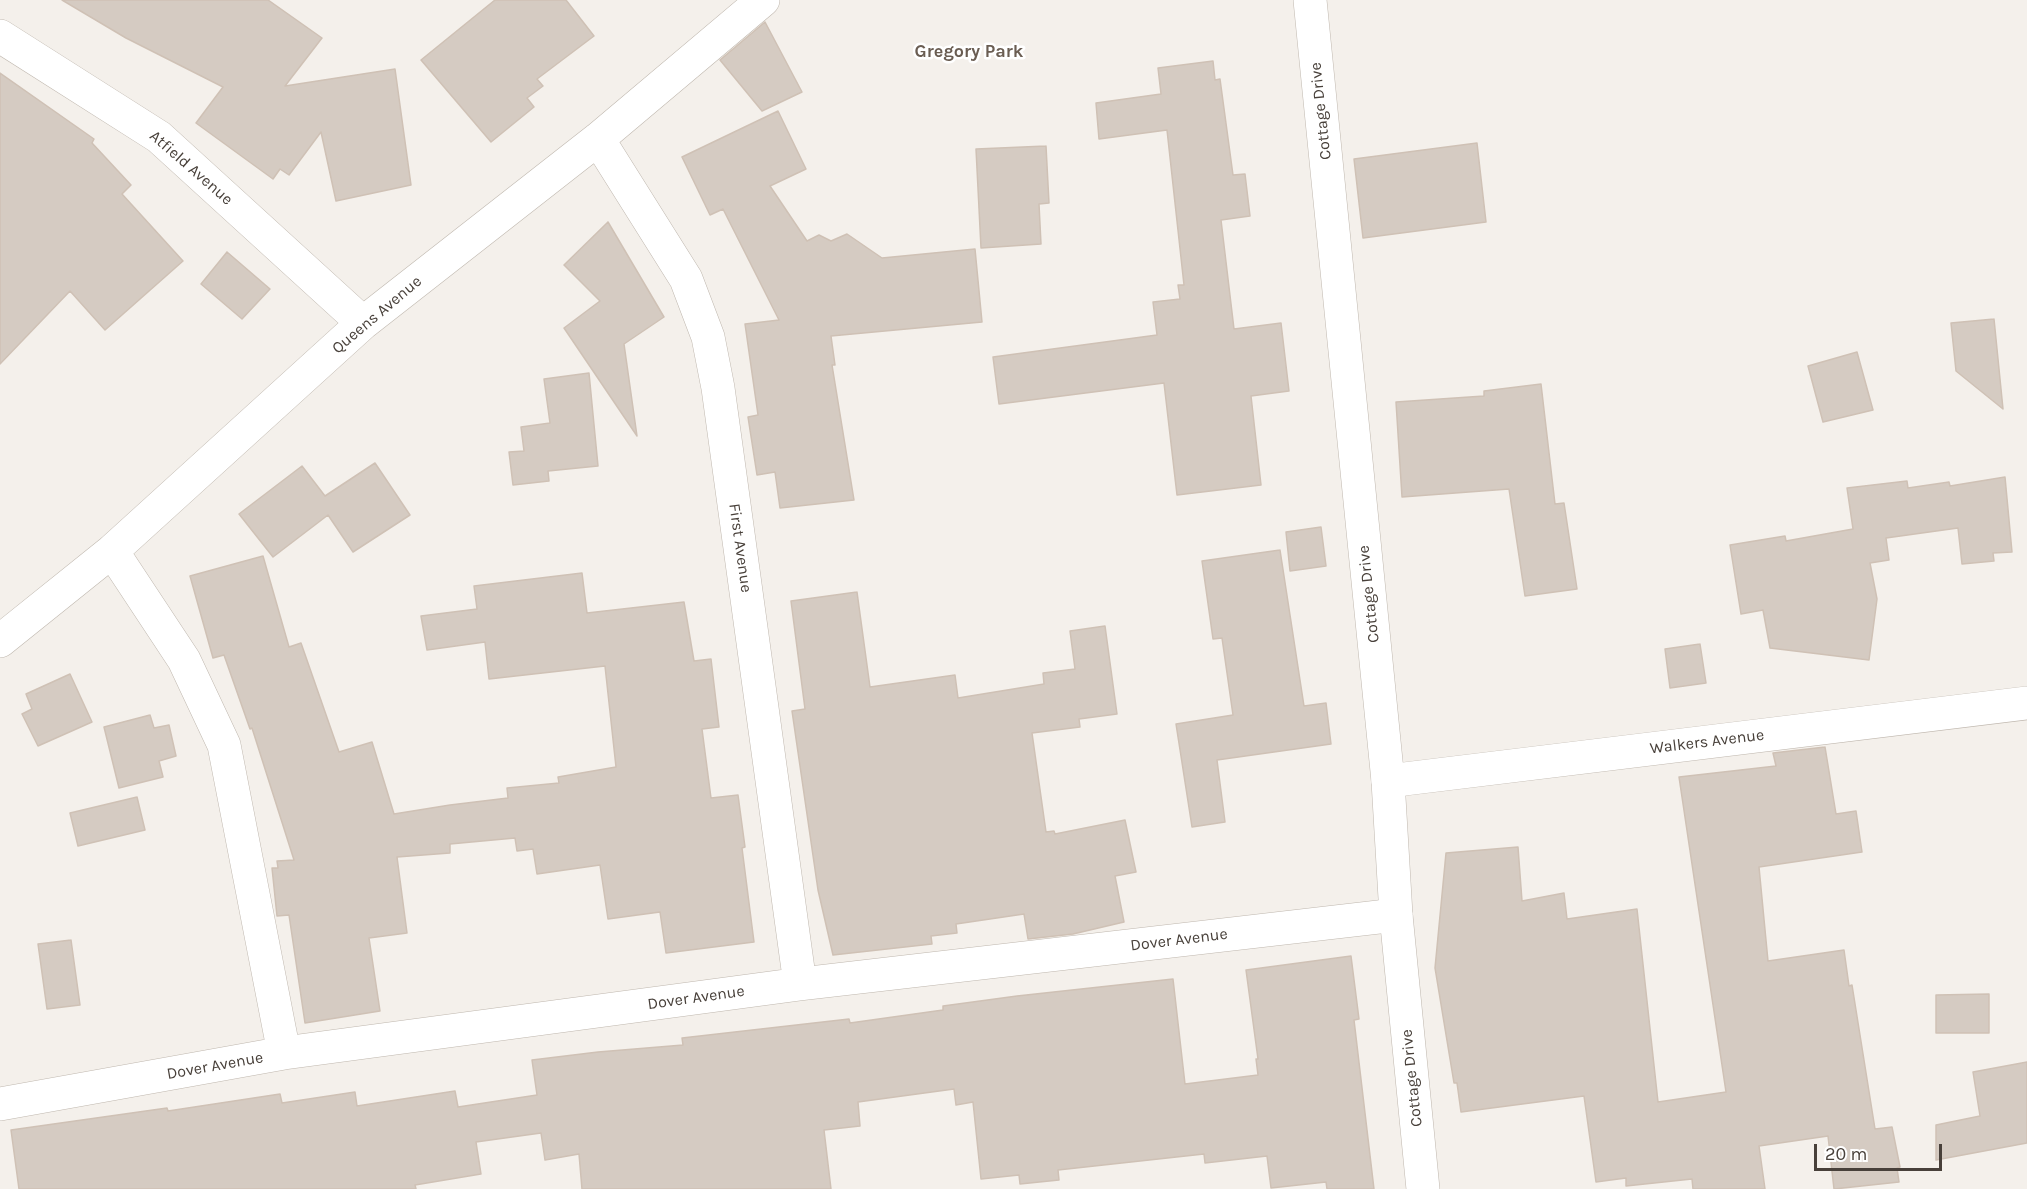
<!DOCTYPE html>
<style>
body{margin:0}
#map{position:relative;width:2027px;height:1189px;overflow:hidden;background:#f4f0eb;font-family:Karla,sans-serif}
canvas{display:block}
.scale{position:absolute;left:1814px;top:1144px;width:128px;height:27px;box-sizing:border-box;border:3px solid #48403a;border-top:0;padding-left:8px;font-size:18px;line-height:21px;white-space:nowrap;color:#48403a;-webkit-text-stroke:4px #fff;paint-order:stroke}
</style>
<div id="map">
<canvas width="2027" height="1189"></canvas>
<div class="scale">20 m</div>
</div>
<script>
const g = document.querySelector('canvas').getContext('2d');
g.lineJoin = 'round';
function fill(path, color) { g.fillStyle = color; g.fill(path, 'evenodd'); }
const toPath = rows => new Path2D(rows.map(r => 'M' + r).join(''));
function strokePath(path, color, width, dash) { g.strokeStyle = color; g.lineWidth = width; g.lineCap = dash ? 'butt' : 'round'; g.setLineDash(dash || []); g.stroke(path); }
function write(font, color, halo, rows, align = 'center') {
  g.font = font + ' Karla,sans-serif'; g.lineWidth = 5; g.setLineDash([]); g.textBaseline = 'middle'; g.strokeStyle = halo; g.fillStyle = color; for (const [text, x, y, turn = 0] of rows) {
    g.save(); g.translate(x, y); g.rotate((+turn || 0) * Math.PI / 180); g.textAlign = isNaN(turn) ? turn : align; if (halo) g.strokeText(text, 0, 0); g.fillText(text, 0, 0); g.restore();
  }
}
const building = toPath([
 [62,0,268,0,322,38,285,86,395,69,411,185,336,201,321,132,289,175,280,169,273,179,196,123,223,87,126,38,62,0],
 [495,0,566,0,594,36,537,79,543,86,527,98,534,107,491,142,421,60,495,0],
 [765,22,802,92,762,111,720,60,765,22],
 [1213,61,1215,80,1220,79,1233,175,1245,174,1250,216,1221,220,1234,329,1281,323,1289,391,1251,396,1261,485,1177,495,1164,383,999,404,993,357,1157,335,1153,302,1180,299,1178,285,1184,285,1167,130,1099,139,1096,103,1161,94,1158,68,1213,61],
 [0,73,94,139,92,143,131,185,122,194,183,261,105,330,70,291,0,364,0,73],
 [778,111,806,169,770,186,807,241,819,235,831,241,847,234,882,258,975,249,982,322,831,336,835,365,832,365,854,500,780,508,775,472,757,475,748,417,758,415,745,324,779,320,723,209,710,215,682,157,778,111],
 [1477,143,1486,222,1363,238,1354,159,1477,143],
 [1046,146,1049,203,1039,204,1041,244,981,248,976,149,1046,146],
 [608,222,664,317,624,344,637,436,564,328,600,301,564,265,608,222],
 [227,252,270,289,242,319,201,284,227,252],
 [1994,319,2003,409,1956,371,1951,323,1994,319],
 [1857,352,1873,410,1823,422,1808,366,1857,352],
 [589,373,598,466,548,471,549,481,513,485,509,452,524,451,521,427,550,423,544,379,589,373],
 [1541,384,1555,504,1564,503,1577,589,1525,596,1509,489,1402,497,1396,402,1484,396,1484,391,1541,384],
 [375,463,410,515,353,552,328,515,273,557,239,514,302,466,325,496,375,463],
 [2005,477,2012,552,1993,553,1994,561,1962,564,1958,528,1886,538,1889,560,1870,563,1877,599,1869,660,1770,648,1763,610,1741,614,1730,545,1785,536,1786,541,1853,529,1847,488,1907,481,1908,488,1949,482,1950,486,2005,477],
 [1321,527,1326,566,1290,571,1286,532,1321,527],
 [1280,550,1304,706,1326,703,1331,744,1217,760,1225,822,1192,827,1176,724,1233,715,1222,638,1213,639,1202,561,1280,550],
 [263,556,289,647,301,643,339,752,372,742,394,814,450,805,508,798,507,788,559,783,558,777,616,767,605,666,489,679,485,642,427,650,421,616,477,609,474,586,582,573,587,613,684,602,694,661,711,659,719,727,702,729,711,798,738,795,745,847,742,848,754,942,666,953,660,912,608,919,600,865,537,874,533,849,517,851,515,838,450,844,450,853,397,857,407,933,369,938,380,1011,305,1023,289,915,277,916,272,868,278,868,277,861,294,860,252,728,250,729,224,655,213,658,190,576,263,556],
 [857,592,870,687,955,675,958,698,1044,684,1043,673,1075,669,1070,631,1105,626,1117,714,1079,719,1080,727,1032,733,1046,832,1054,831,1055,834,1125,820,1136,872,1115,876,1124,922,1073,934,1028,939,1024,914,956,924,957,933,931,936,932,944,833,955,818,890,792,711,805,709,791,601,857,592],
 [1700,644,1706,683,1670,688,1665,649,1700,644],
 [70,674,92,722,38,746,22,714,32,709,26,694,70,674],
 [150,715,154,728,169,725,176,756,159,761,163,777,119,788,104,727,150,715],
 [1825,747,1836,814,1856,811,1862,852,1759,867,1768,961,1844,950,1849,986,1852,985,1875,1129,1892,1127,1900,1167,1897,1168,1899,1182,1834,1189,1828,1136,1759,1146,1765,1189,1693,1189,1692,1179,1626,1186,1626,1178,1596,1182,1584,1096,1461,1112,1457,1083,1454,1083,1435,968,1446,853,1518,847,1522,901,1564,893,1567,919,1637,909,1658,1102,1726,1092,1679,777,1776,766,1773,753,1825,747],
 [137,797,145,830,78,846,70,813,137,797],
 [71,940,80,1005,47,1009,38,944,71,940],
 [1351,956,1359,1019,1354,1020,1374,1189,1327,1189,1326,1182,1271,1188,1267,1156,1205,1163,1204,1154,1058,1170,1059,1180,1020,1184,1019,1175,981,1179,973,1102,956,1105,954,1089,858,1102,860,1126,824,1130,831,1189,582,1189,579,1154,545,1160,541,1133,476,1142,481,1174,415,1185,416,1189,19,1189,11,1130,167,1108,168,1111,280,1094,282,1103,355,1092,357,1106,455,1091,458,1107,537,1095,532,1060,598,1052,683,1045,682,1038,849,1019,850,1023,943,1010,943,1006,1017,996,1173,979,1185,1084,1258,1075,1256,1059,1258,1059,1246,970,1351,956],
 [1989,994,1989,1033,1936,1033,1936,995,1989,994],
 [2027,1062,2027,1143,1936,1160,1936,1125,1980,1116,1973,1072,2027,1062]
]);
const minor = toPath([
 [0,36,159,137,363,323],
 [598,139,686,279,708,337,718,388,800,984],
 [112,551,184,660,224,745,284,1053],
 [0,641,112,551,363,323,598,139,763,0],
 [1388,781,2027,703],
 [0,1104,284,1053,800,984,1396,915]
]);
const tertiary = toPath([
 [1310,0,1388,781,1396,915,1423,1189]
]);
const streetNames = [
 ["Cottage Drive",1321,111,-96],
 ["Atfield Avenue",191,168,41],
 ["Queens Avenue",377,315,-40],
 ["First Avenue",740,548,82],
 ["Cottage Drive",1369,594,-96],
 ["Walkers Avenue",1707,742,-7],
 ["Dover Avenue",1179,940,-7],
 ["Dover Avenue",696,998,-8],
 ["Dover Avenue",215,1066,-10],
 ["Cottage Drive",1412,1078,-96]
];
const neighbourhoodNames = [
 ["Gregory Park",969,52]
];
fill(building, '#d5cbc2');
strokePath(building, '#cfc1b5', 1.5);
strokePath(minor, '#bfb7ae', 34);
strokePath(tertiary, '#bfb7ae', 34);
strokePath(minor, '#fff', 33);
strokePath(tertiary, '#fff', 33);
write('16px', '#48403a', '#fff', streetNames);
write('bold 18px', '#6a5d52', '#fff', neighbourhoodNames);
</script>
